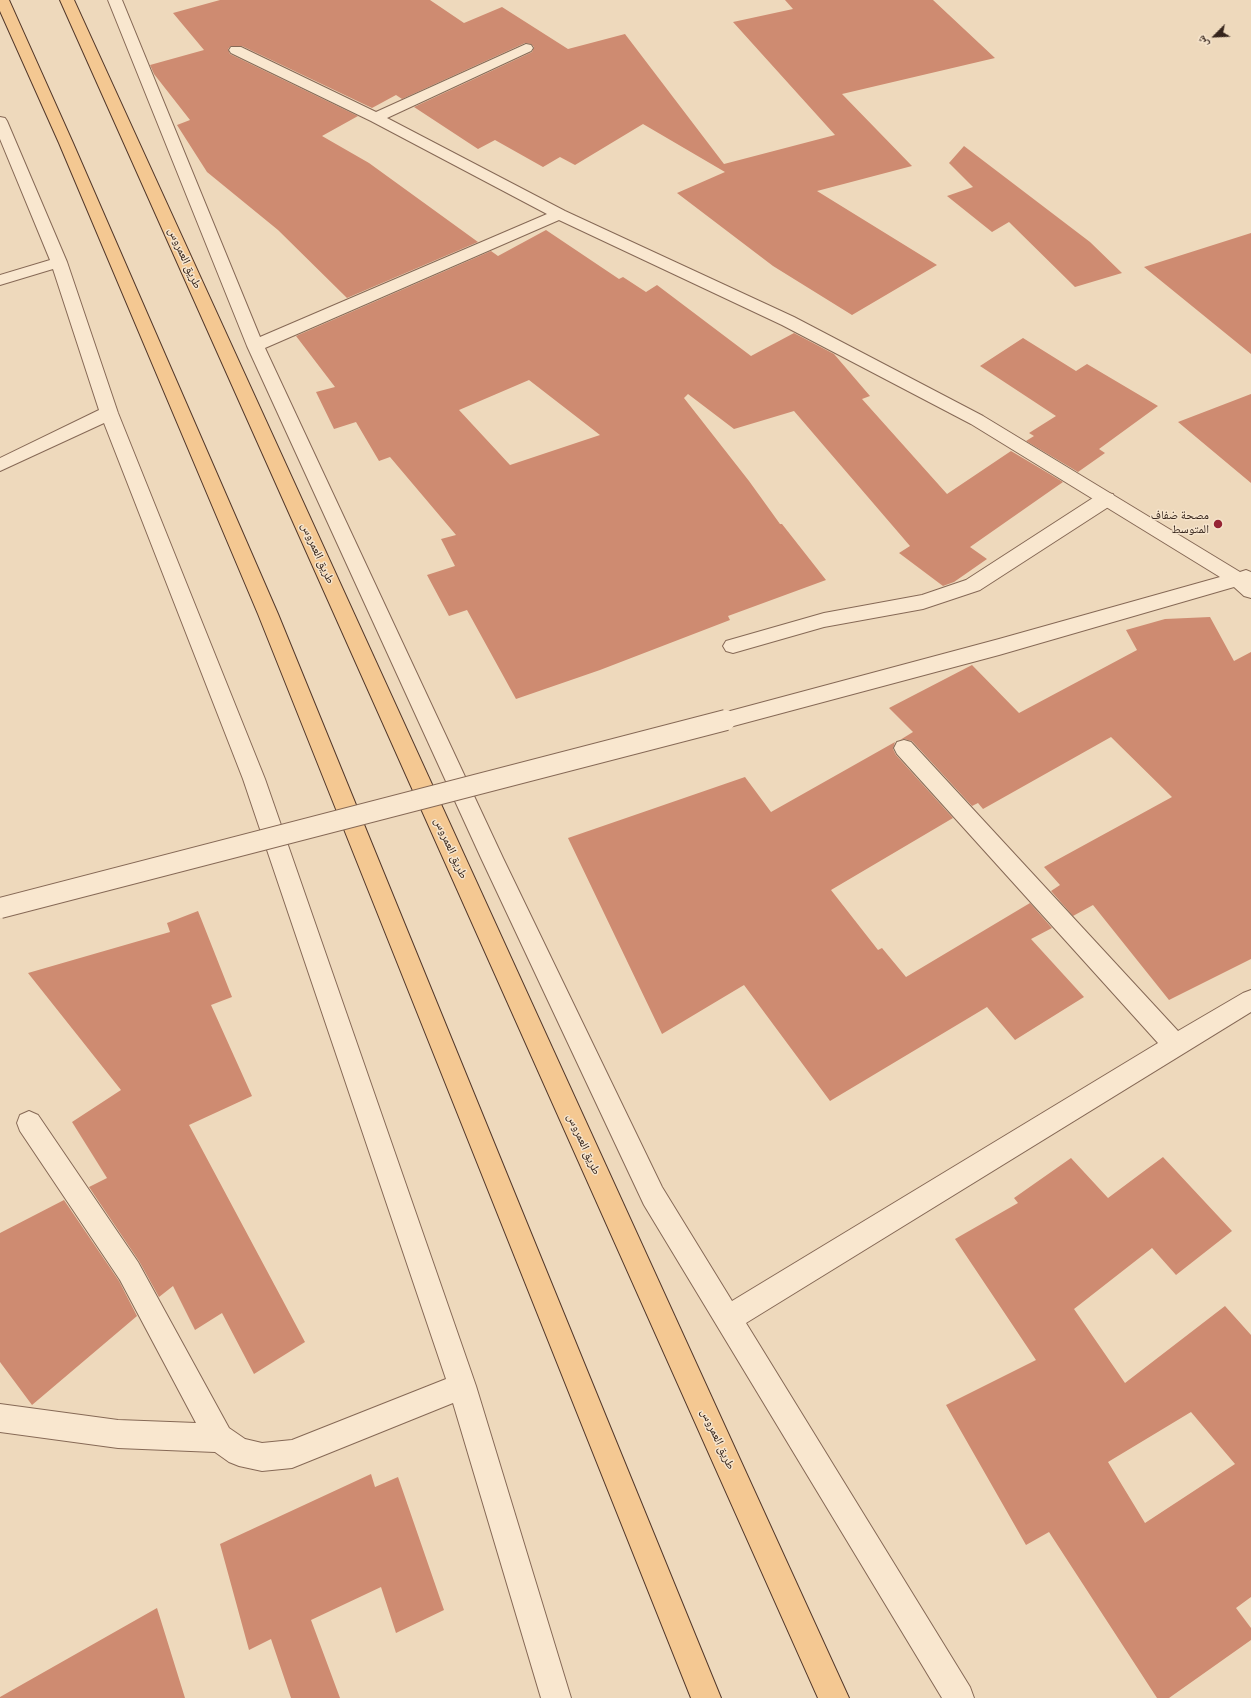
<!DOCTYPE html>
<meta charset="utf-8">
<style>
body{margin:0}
#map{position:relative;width:1251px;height:1698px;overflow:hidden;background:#eed9bc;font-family:Georgia,"Noto Naskh Arabic",serif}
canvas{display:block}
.north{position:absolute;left:1195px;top:16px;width:40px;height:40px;-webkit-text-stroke:3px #f6e4cc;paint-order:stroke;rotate:246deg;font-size:11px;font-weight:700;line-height:16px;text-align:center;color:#35241b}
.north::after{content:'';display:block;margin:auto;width:14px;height:18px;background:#35241b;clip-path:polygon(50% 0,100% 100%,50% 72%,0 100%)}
</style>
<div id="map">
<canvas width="1251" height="1698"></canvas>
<div class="north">ش</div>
</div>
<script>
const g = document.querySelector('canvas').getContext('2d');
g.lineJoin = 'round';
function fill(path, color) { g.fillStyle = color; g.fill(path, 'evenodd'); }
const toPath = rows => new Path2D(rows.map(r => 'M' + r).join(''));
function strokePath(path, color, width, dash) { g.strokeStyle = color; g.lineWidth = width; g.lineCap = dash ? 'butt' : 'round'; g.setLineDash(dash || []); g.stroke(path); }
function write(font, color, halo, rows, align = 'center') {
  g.font = font + ' Georgia,"Noto Naskh Arabic",serif'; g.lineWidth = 3; g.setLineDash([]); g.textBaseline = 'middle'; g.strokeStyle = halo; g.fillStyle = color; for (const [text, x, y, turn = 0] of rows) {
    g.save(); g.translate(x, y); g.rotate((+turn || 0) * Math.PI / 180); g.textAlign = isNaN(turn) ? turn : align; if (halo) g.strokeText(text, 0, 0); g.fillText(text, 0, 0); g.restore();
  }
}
const building = toPath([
 [220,0,430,0,464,23,502,7,568,49,625,34,724,164,835,135,733,22,793,9,785,0,933,0,995,58,842,94,912,166,817,191,937,265,852,315,773,266,677,193,725,172,643,124,575,165,560,157,543,167,495,140,478,149,414,107,532,52,534,47,531,44,525,43,402,99,396,95,372,108,242,46,231,46,228,49,230,54,358,116,322,136,369,163,478,242,347,298,278,230,207,172,177,125,190,120,154,74,150,65,204,50,173,13],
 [964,146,1090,242,1122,273,1075,287,1009,222,992,232,947,196,973,187,949,163],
 [546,230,619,279,623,277,646,292,657,285,751,356,794,333,834,354,870,396,862,399,947,494,1011,451,1063,482,970,547,987,559,954,582,943,586,899,553,910,546,794,411,734,429,688,394,684,398,749,481,780,524,782,524,826,580,728,616,730,620,600,670,516,699,467,610,449,616,427,575,455,566,441,539,456,535,390,457,379,461,356,422,334,429,316,392,335,387,296,336,491,251,498,256],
 [529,380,600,435,510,465,459,410],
 [1251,233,1251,354,1144,267],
 [1023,338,1076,371,1087,364,1158,406,1099,449,1105,453,1078,472,1026,441,1034,436,1029,433,1056,416,980,366],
 [1251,394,1251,483,1178,422],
 [1210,617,1234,661,1251,652,1251,959,1169,1000,1093,905,1073,916,1051,891,1060,885,1044,867,1172,797,1111,737,983,809,978,803,972,806,912,741,904,739,900,740,913,732,889,708,972,665,1019,713,1137,650,1126,630,1165,619],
 [895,742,893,749,896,755,953,818,831,890,878,950,882,948,906,977,1030,903,1052,928,1031,939,1084,997,1015,1040,987,1007,830,1101,744,985,662,1034,568,838,745,777,771,812],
 [198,911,232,997,211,1005,252,1096,189,1125,305,1342,254,1374,222,1313,195,1330,173,1286,159,1297,139,1261,89,1187,107,1178,72,1122,121,1090,28,973,170,932,167,923],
 [1163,1157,1232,1231,1176,1275,1152,1248,1074,1309,1125,1383,1225,1306,1251,1335,1251,1597,1236,1608,1251,1628,1251,1640,1169,1698,1157,1698,1049,1532,1026,1545,946,1405,1036,1360,955,1239,1018,1203,1014,1198,1071,1158,1108,1198],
 [1191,1412,1235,1464,1145,1523,1108,1462],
 [64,1200,119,1281,137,1316,32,1405,0,1362,0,1233],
 [371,1474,375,1487,398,1477,444,1610,396,1633,381,1587,311,1620,340,1698,291,1698,271,1639,249,1650,220,1544],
 [157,1608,185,1698,0,1698,0,1697]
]);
const lane = toPath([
 [1106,493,1113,494,1115,499,1113,504,980,590,923,609,824,627,733,653,726,651,723,646,726,641,824,613,922,595,966,580,1099,494,1106,493]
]);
const street = toPath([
 [108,0,122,0,260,337,547,214,371,121,231,53,229,50,231,47,241,47,376,112,526,44,531,45,533,48,531,51,387,118,565,211,794,317,983,416,1240,572,1246,570,1251,572,1251,598,1244,596,1234,587,999,655,726,728,719,726,716,720,719,714,999,639,1220,577,971,424,782,325,559,220,265,348,503,858,662,1187,732,1301,1158,1043,897,754,894,748,897,742,904,740,911,742,1178,1031,1243,993,1251,990,1251,1012,746,1323,970,1687,974,1698,942,1698,644,1205,481,858,247,346,108,0],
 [0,117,5,118,7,121,67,262,118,413,265,779,476,1386,571,1698,541,1698,453,1403,292,1468,262,1471,239,1466,229,1462,215,1452,118,1448,0,1432,0,1404,118,1420,196,1423,120,1280,20,1131,17,1123,20,1115,29,1111,38,1115,138,1262,229,1428,245,1439,262,1443,292,1440,446,1379,243,779,104,423,0,471,0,458,99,410,53,269,0,285,0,275,50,260,0,139,0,117]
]);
const primary = toPath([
 [0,0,9,0,73,143,278,614,721,1698,691,1698,258,614,59,143,0,11,0,0],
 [60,0,74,0,849,1698,818,1698,60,0]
]);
const streetBridge = toPath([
 [0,908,726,720]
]);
const markers = [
 [1218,524,5,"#962434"]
];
const streetNames = [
 ["طريق العمروس",183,259,66],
 ["طريق العمروس",316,554,66],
 ["طريق العمروس",449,849,66],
 ["طريق العمروس",582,1145,66],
 ["طريق العمروس",716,1440,65]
];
const poiNames = [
 ["مصحة ضفاف",1209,517],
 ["المتوسط",1209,531]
];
fill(building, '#ce8b71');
strokePath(lane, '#866956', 2);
strokePath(street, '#866956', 2);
strokePath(primary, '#53382a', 2);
fill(lane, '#f9e7cf');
fill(street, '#f9e7cf');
fill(primary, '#f4c892');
strokePath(streetBridge, '#866956', 22, []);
strokePath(streetBridge, '#f9e7cf', 20);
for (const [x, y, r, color] of markers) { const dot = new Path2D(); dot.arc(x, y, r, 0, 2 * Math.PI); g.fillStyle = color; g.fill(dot); strokePath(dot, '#f6e4cc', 1.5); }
write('12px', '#35241b', '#f6e4cc', streetNames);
write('12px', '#35241b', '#f6e4cc', poiNames, 'right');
</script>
